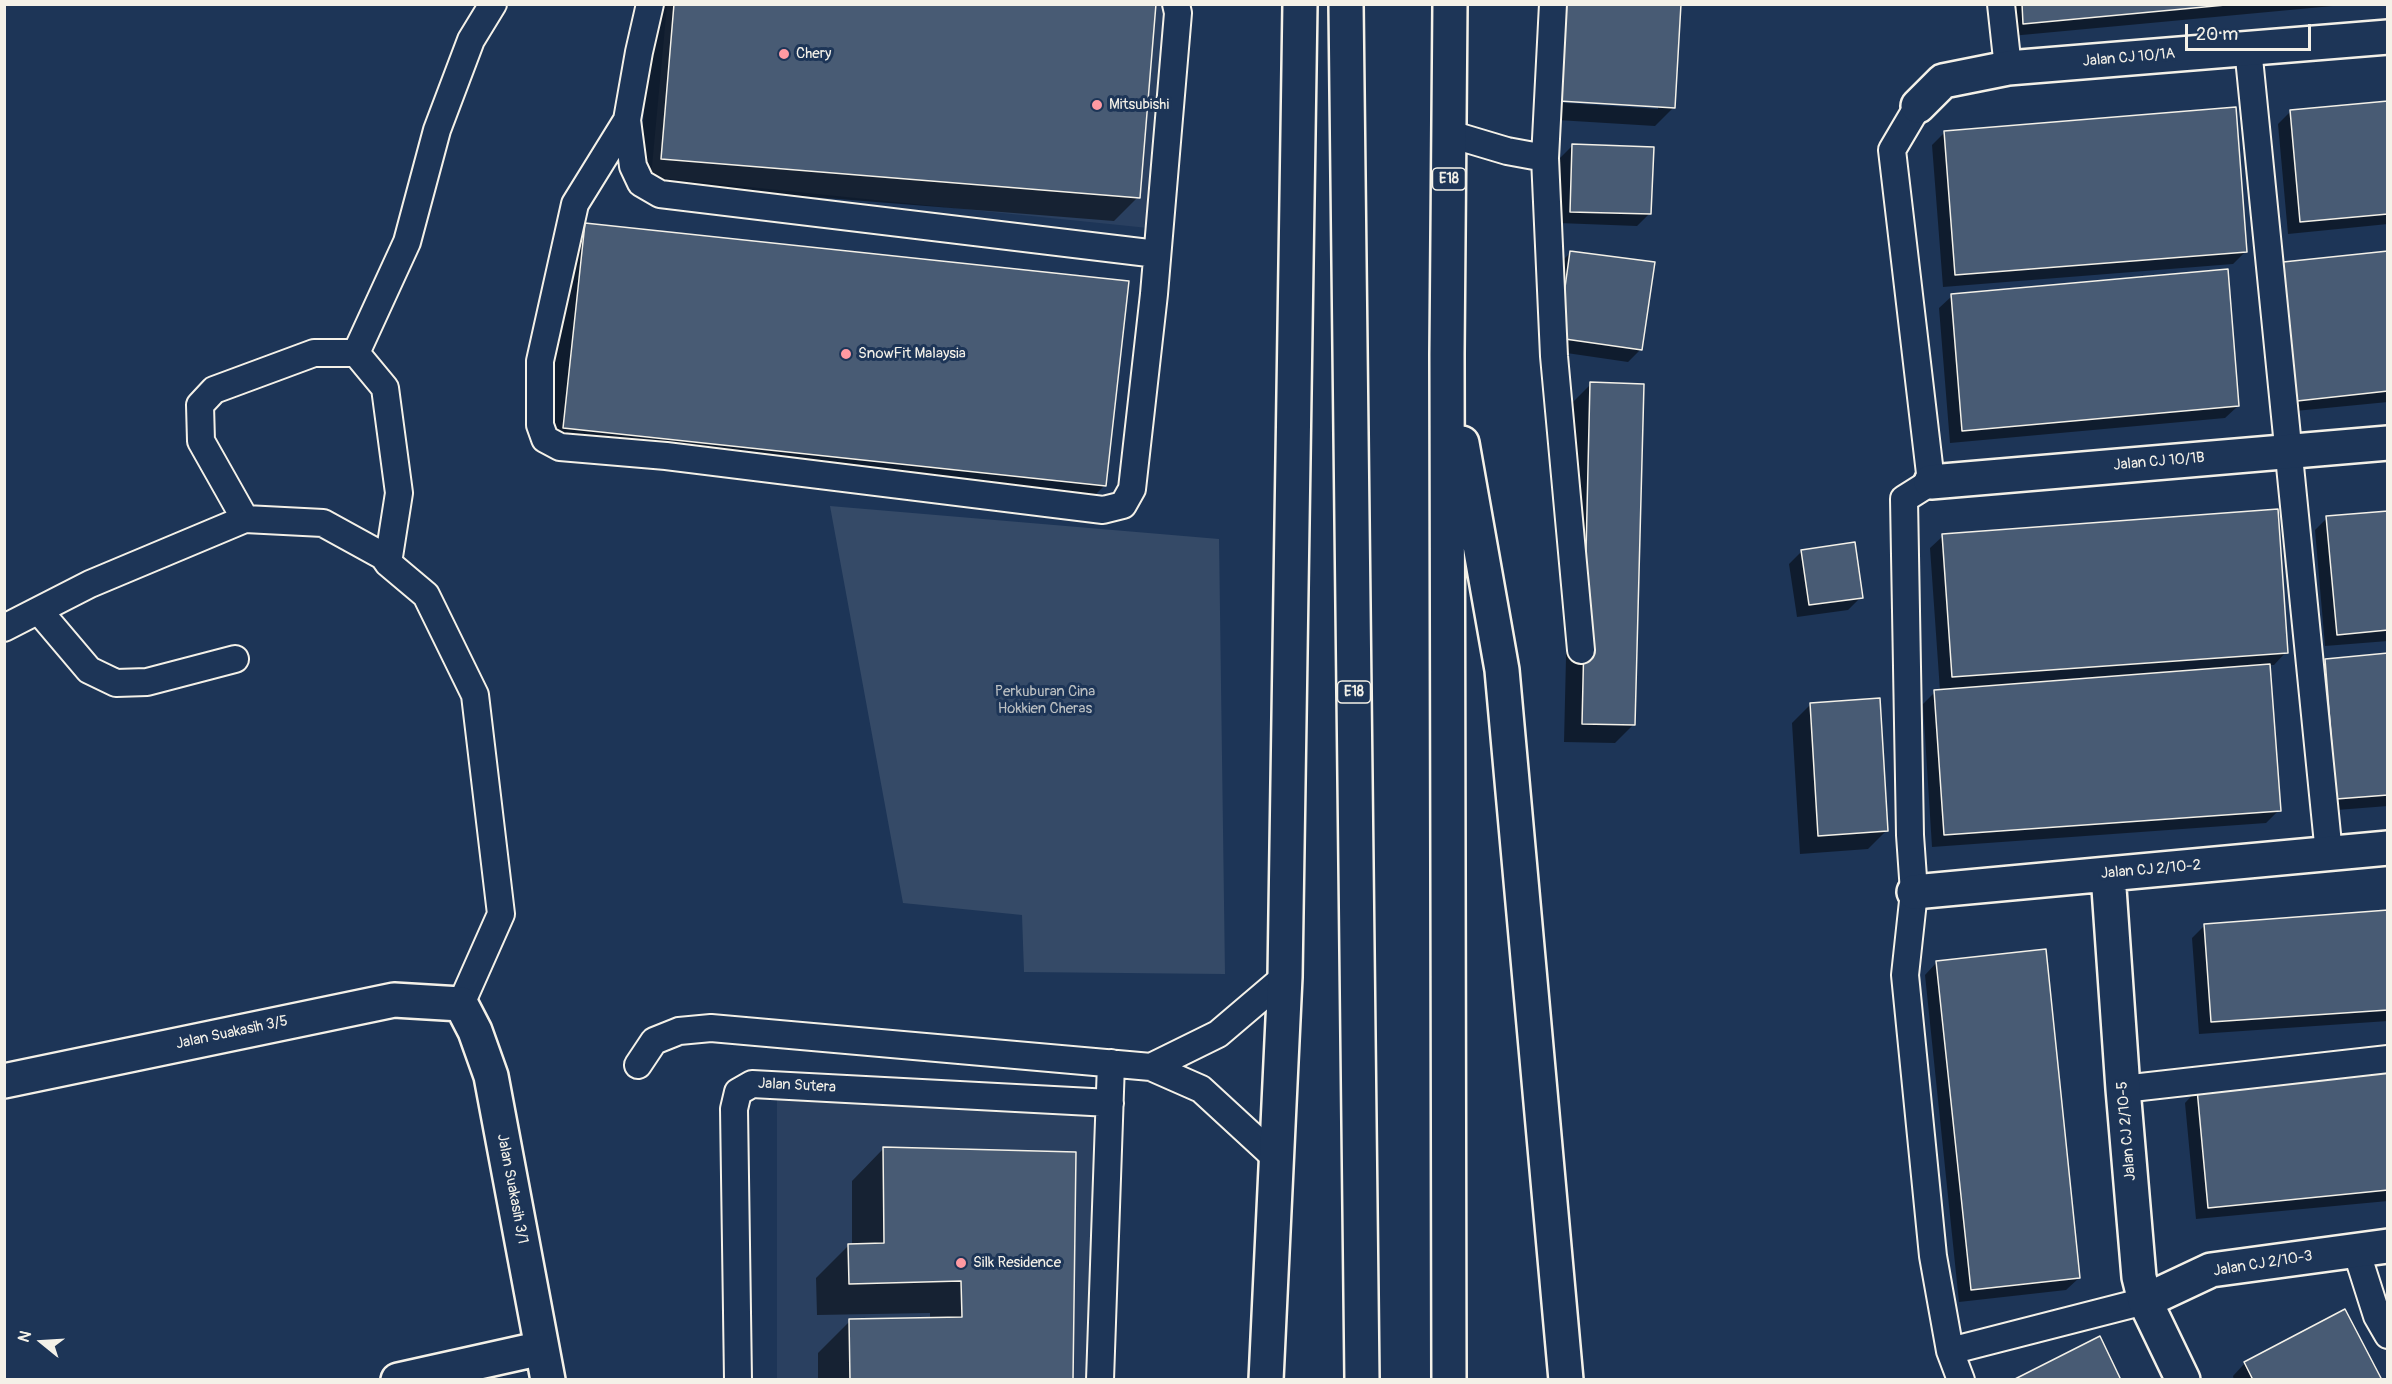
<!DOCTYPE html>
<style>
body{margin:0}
#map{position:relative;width:2392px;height:1384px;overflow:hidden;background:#1d3557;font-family:Pangolin,sans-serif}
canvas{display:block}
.frame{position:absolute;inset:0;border:6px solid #f4f1e8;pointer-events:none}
.north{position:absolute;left:12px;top:1312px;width:60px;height:60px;-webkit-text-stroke:4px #1d3557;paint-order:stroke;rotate:288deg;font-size:16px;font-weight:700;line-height:24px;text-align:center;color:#f4f1e8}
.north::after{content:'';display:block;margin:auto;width:21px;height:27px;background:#f4f1e8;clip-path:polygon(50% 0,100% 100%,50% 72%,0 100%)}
.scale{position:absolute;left:2185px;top:24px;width:126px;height:27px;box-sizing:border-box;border:3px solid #f4f1e8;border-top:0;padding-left:8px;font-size:18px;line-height:21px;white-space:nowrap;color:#f4f1e8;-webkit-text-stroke:4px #1d3557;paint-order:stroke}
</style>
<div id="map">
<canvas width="2392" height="1384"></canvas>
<div class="frame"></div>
<div class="north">N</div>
<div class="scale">20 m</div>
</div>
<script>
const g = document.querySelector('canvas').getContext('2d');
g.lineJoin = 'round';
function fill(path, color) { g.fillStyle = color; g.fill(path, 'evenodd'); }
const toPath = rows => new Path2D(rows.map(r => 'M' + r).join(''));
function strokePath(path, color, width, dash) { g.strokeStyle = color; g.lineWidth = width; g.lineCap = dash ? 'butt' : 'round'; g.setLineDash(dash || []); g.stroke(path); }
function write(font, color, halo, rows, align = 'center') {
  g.font = font + ' Pangolin,sans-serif'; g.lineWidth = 6; g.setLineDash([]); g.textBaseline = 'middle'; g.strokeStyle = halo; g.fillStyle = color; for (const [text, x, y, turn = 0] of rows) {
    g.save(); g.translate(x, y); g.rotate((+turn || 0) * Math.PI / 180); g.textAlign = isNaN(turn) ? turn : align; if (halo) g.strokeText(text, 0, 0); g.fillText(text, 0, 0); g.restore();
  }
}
const built = toPath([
 [667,5,1164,5,1148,228,651,177],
 [777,1094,1097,1112,1089,1379,777,1379]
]);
const green = toPath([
 [830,506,1219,539,1225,974,1024,972,1022,915,903,903]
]);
const shadow = toPath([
 [653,4,1154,4,1138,197,1114,221,638,183],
 [1547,4,1674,107,1655,126,1541,119],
 [1551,99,1658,106,1658,109,1551,102],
 [2009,4,2354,4,2011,36],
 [2388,102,2388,224,2288,234,2278,124,2291,111],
 [1945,132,2246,251,2233,264,1943,287,1932,145],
 [1572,146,1649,214,1637,226,1558,223,1560,158],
 [586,225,1105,485,1081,509,539,451,562,249],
 [1571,252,1641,349,1628,362,1546,350,1558,265],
 [2388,253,2388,402,2285,412,2271,276,2284,264],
 [1952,296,2238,406,2225,418,1950,443,1939,308],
 [1591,384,1634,724,1615,743,1564,742,1572,403],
 [2388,512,2388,641,2325,646,2315,530,2327,518],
 [1943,536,2286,652,2274,665,2269,665,2279,810,2266,823,1932,847,1923,704,1935,692,1940,691,1930,548],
 [1802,551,1861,597,1848,610,1797,617,1789,564],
 [2388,655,2388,806,2324,811,2313,673,2326,660],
 [1811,704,1886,831,1868,849,1800,854,1792,723],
 [2388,912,2388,1021,2199,1034,2192,938,2205,925],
 [1937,962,2079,1278,2066,1290,1959,1302,1925,975],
 [2388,1072,2388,1201,2196,1219,2185,1103,2197,1090],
 [884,1148,1072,1380,818,1380,818,1353,850,1321,930,1319,930,1313,817,1315,816,1278,849,1245,852,1245,852,1181],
 [2245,1363,2380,1380,2234,1380,2233,1376]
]);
const building = toPath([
 [674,4,1156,4,1140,198,661,159,674,4],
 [1564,4,1681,4,1675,108,1559,101,1564,4],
 [2022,4,2236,4,2023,24,2022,4],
 [2388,101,2388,214,2300,222,2290,110,2388,101],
 [2236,107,2247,252,1955,275,1944,131,2236,107],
 [1572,144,1654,147,1651,214,1570,212,1572,144],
 [585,223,1129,281,1106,486,563,428,585,223],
 [1570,251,1655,262,1642,350,1558,338,1570,251],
 [2388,251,2388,391,2297,401,2283,262,2388,251],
 [2228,269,2239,406,1962,431,1951,294,2228,269],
 [1590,382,1644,384,1635,725,1582,724,1590,382],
 [2278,509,2288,653,1952,677,1942,534,2278,509],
 [2388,511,2388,630,2337,635,2326,516,2388,511],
 [1855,542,1863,598,1809,605,1801,550,1855,542],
 [2388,653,2388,795,2336,799,2325,659,2388,653],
 [2270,664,2281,811,1944,835,1934,690,2270,664],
 [1880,698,1888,831,1818,836,1810,703,1880,698],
 [2388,910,2388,1010,2211,1022,2204,924,2388,910],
 [2046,949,2080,1278,1971,1290,1936,961,2046,949],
 [2388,1071,2388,1190,2208,1208,2197,1089,2388,1071],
 [883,1147,1076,1152,1073,1380,850,1380,849,1319,962,1317,961,1281,849,1284,848,1244,884,1243,883,1147],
 [2345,1309,2382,1380,2253,1380,2244,1362,2345,1309],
 [2100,1336,2121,1380,2013,1380,2100,1336]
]);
const lane = toPath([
 [2001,4,2008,68],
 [2248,48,2329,854],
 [1918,106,1892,150,1931,482,1904,499,1910,835,1914,892,1905,975,1933,1256,1950,1351,1961,1380],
 [627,120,639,52,650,4],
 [1450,134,1507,151,1545,158,1554,356,1581,650],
 [1545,158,1553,4],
 [1157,254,660,194,641,183,633,166,627,120,575,204,540,361,540,425,545,439,560,447,666,456,1103,510,1123,505,1132,489,1154,294,1178,13,1176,4],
 [356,353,407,242,437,130,471,40,493,4],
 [245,519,201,441,200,405,214,390,314,353,356,353,385,388,399,493,388,563],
 [39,611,89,670,116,683,147,682,235,659],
 [4,628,90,584,245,519,323,523,383,556,388,563,426,595,475,695,501,914,461,1004],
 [638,1065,654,1041,679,1031,711,1028,1151,1067,1201,1089,1277,1159],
 [1151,1067,1218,1034,1285,977],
 [2123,1089,2388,1059],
 [2356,1250,2377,1316,2388,1335],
 [1950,1351,2145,1301],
 [738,1380,734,1109,738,1092,752,1084,1110,1103],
 [1100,1380,1111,1063]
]);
const street = toPath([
 [1918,106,1943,81,2008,68,2388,37],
 [1931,482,2388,443],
 [2108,874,2123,1089,2139,1277,2145,1301,2183,1380],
 [1914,892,2388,848],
 [4,1081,394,1000,461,1004,475,1031,491,1076,548,1380],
 [2145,1301,2211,1270,2388,1246],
 [398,1380,542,1348]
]);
const highway = toPath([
 [1346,4,1362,1380],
 [1462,443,1502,670,1566,1380],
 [1266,1380,1285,977,1300,4],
 [1449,1380,1447,354,1450,4]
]);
const markers = [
 [784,54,6,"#ff9aa2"],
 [1097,105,6,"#ff9aa2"],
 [846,354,6,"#ff9aa2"],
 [961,1263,6,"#ff9aa2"]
];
const shields = [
 [1449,179,33],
 [1354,692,33]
];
const shieldNames = [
 ["E18",1449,179],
 ["E18",1354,692]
];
const poiNames = [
 ["Chery",796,54],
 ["Mitsubishi",1109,105],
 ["SnowFit Malaysia",858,354],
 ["Silk Residence",973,1263]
];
const streetNames = [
 ["Jalan CJ 10/1A",2129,58,-5],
 ["Jalan CJ 10/1B",2159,462,-5],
 ["Jalan CJ 2/10-2",2151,870,-5],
 ["Jalan Suakasih 3/5",232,1033,-12],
 ["Jalan Sutera",797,1086,3],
 ["Jalan CJ 2/10-5",2127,1131,-95],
 ["Jalan Suakasih 3/1",512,1189,79],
 ["Jalan CJ 2/10-3",2263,1264,-9]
];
const parkNames = [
 ["Perkuburan Cina",1045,692],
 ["Hokkien Cheras",1045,709]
];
fill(built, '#2a4060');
fill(green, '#354a67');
fill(shadow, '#0007');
fill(building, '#485b74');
strokePath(building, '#f4f1e8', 1.5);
strokePath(lane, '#f4f1e8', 30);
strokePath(street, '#f4f1e8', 38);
strokePath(highway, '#f4f1e8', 38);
strokePath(lane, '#1d3557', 26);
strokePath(street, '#1d3557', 33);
strokePath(highway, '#1d3557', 33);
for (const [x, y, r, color] of markers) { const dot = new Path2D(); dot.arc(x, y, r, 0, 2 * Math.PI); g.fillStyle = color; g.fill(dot); strokePath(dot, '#1d3557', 2); }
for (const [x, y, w] of shields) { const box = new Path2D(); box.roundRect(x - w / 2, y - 11, w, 22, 4.5); g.fillStyle = '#1d3557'; g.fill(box); strokePath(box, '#f4f1e8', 1.5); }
write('bold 14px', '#f4f1e8', null, shieldNames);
write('15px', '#f4f1e8', '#1d3557', poiNames, 'left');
write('15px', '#f4f1e8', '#1d3557', streetNames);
write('15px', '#bbbfc1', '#1d3557', parkNames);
</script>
